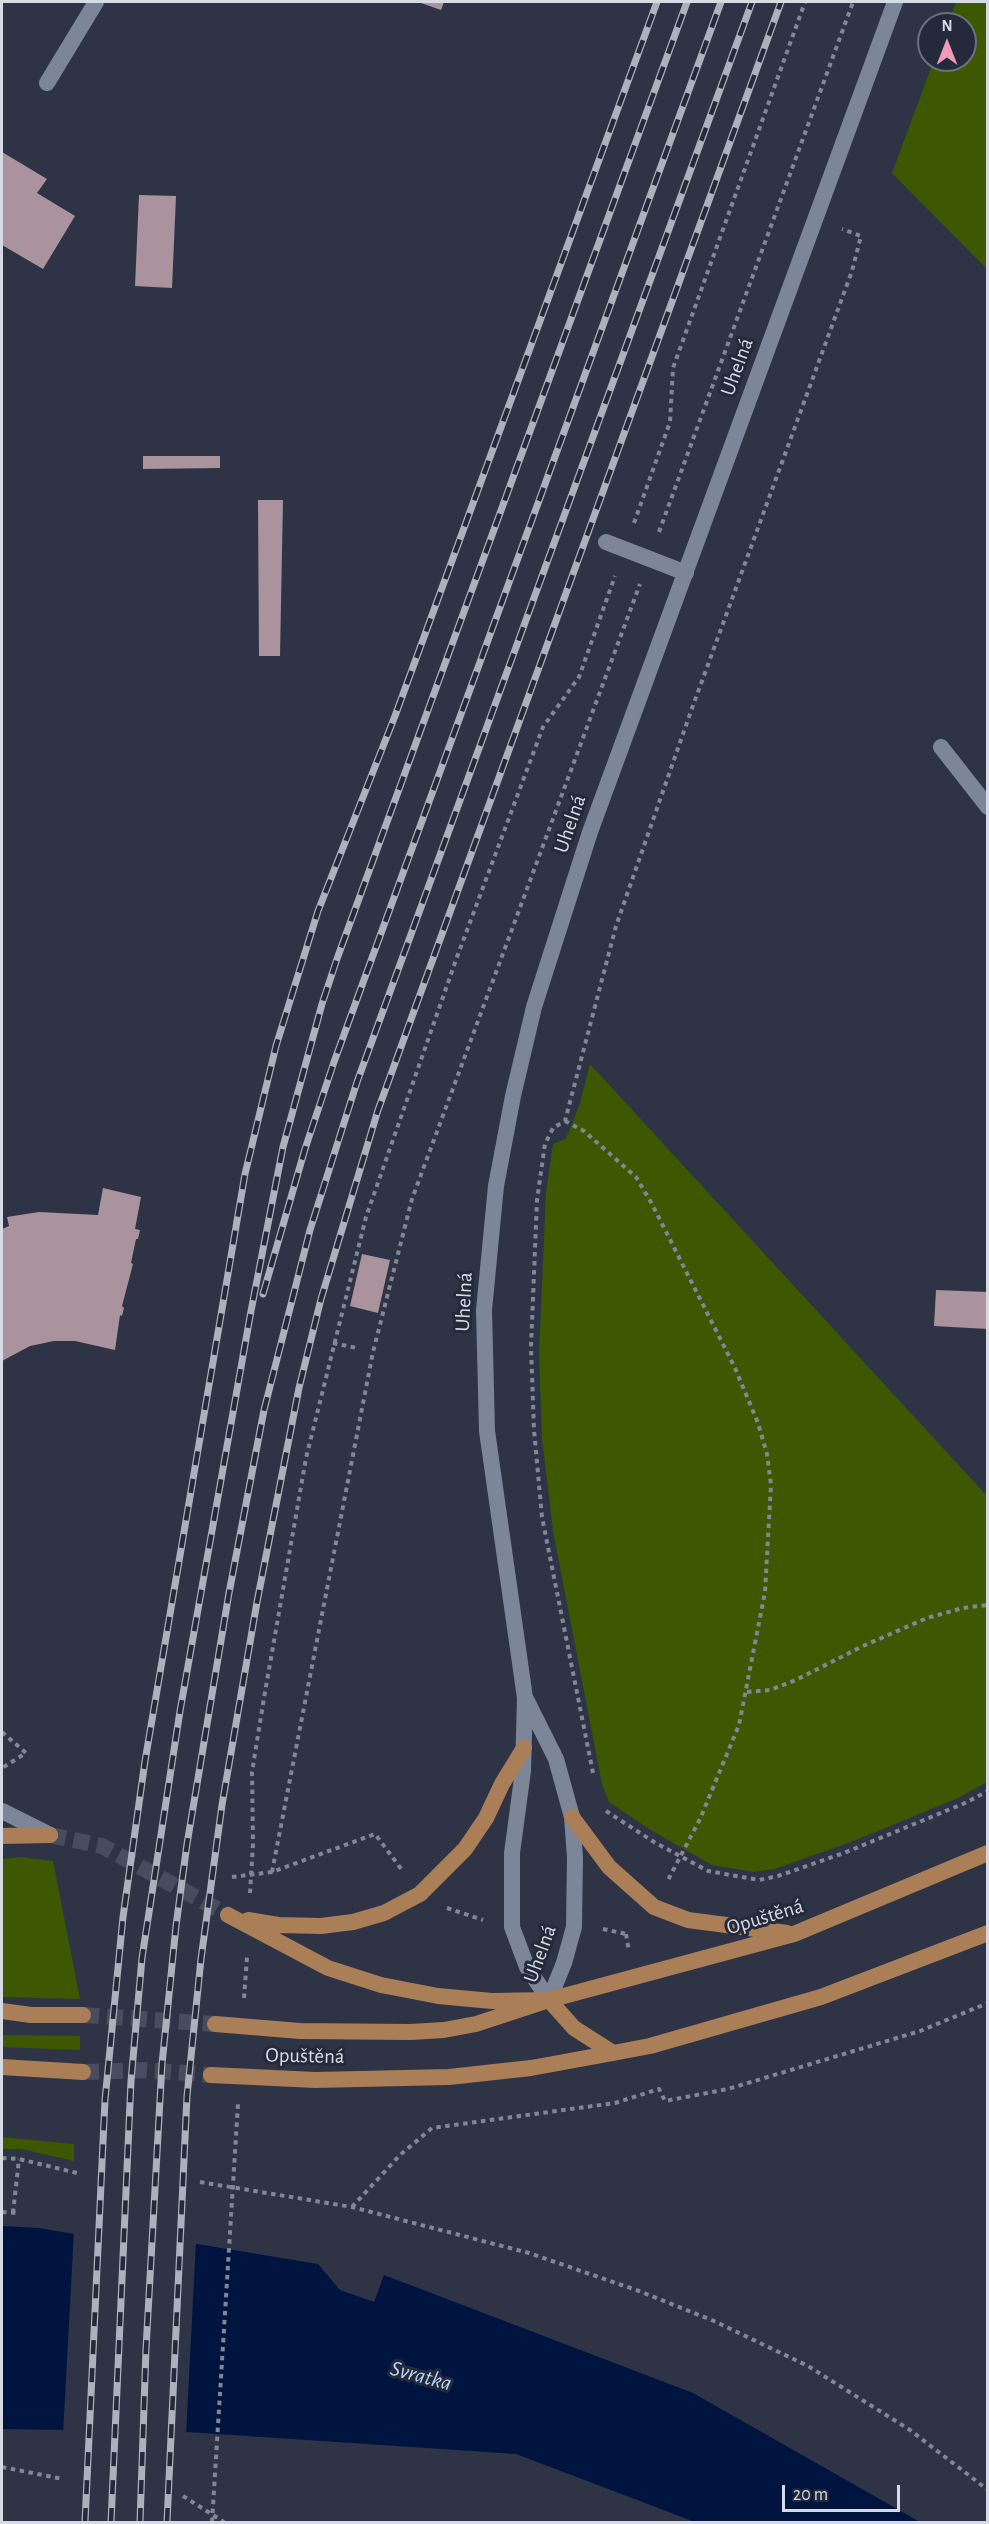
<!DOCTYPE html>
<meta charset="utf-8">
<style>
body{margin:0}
#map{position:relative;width:989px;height:2524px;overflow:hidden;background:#2e3446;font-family:"Alegreya Sans",sans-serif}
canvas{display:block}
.frame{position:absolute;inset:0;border:3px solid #d6dae5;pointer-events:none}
.north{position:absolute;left:917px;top:12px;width:60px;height:60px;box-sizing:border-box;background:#242a3b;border:2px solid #6b707f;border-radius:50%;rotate:0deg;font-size:16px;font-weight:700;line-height:24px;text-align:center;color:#d6dae5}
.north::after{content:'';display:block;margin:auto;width:21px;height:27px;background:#ef9ab8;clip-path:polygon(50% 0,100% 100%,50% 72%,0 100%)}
.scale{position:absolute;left:782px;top:2485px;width:118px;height:27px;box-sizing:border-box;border:3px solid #d6dae5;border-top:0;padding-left:8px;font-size:18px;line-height:21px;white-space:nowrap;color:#d6dae5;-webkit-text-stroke:4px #242a3b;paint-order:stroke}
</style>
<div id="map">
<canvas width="989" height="2524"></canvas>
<div class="frame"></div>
<div class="north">N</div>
<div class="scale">20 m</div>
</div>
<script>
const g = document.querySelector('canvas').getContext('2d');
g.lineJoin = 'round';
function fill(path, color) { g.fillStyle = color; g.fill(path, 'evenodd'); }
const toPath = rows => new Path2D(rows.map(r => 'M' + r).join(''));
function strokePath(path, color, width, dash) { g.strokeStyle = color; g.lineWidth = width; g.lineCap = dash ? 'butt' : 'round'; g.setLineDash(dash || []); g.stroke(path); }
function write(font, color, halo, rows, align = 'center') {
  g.font = font + ' "Alegreya Sans",sans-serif'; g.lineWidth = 6; g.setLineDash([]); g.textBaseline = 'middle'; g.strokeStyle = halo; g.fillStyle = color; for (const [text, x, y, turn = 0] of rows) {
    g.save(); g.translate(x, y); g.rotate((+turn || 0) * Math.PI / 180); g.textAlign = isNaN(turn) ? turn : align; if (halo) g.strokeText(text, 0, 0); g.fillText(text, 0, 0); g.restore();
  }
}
const green = toPath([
 [956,2,987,2,987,269,892,173,934,60,965,60,965,24,948,24],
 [590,1064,987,1496,987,1782,958,1798,856,1840,775,1869,754,1872,712,1865,649,1829,609,1802,602,1784,553,1531,542,1438,539,1354,546,1193,553,1144,566,1139,580,1103],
 [21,1857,53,1861,80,1999,2,1997,2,1859],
 [2,2035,80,2036,80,2050,2,2047],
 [2,2137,74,2144,74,2161,21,2149,2,2149]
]);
const water = toPath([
 [2,2226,39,2228,74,2234,197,2244,318,2264,340,2290,374,2302,384,2275,693,2393,920,2522,695,2522,516,2454,187,2432,2,2429]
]);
const pier = toPath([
 [74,2231,196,2241,186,2435,63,2434]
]);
const building = toPath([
 [418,2,444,2,441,10],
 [2,152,47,179,37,193,75,216,43,269,2,245],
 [139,195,176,196,172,288,135,286],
 [143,456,220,456,220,468,143,469],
 [258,500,283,500,280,656,259,656],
 [103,1188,141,1197,135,1229,140,1230,138,1239,136,1239,131,1263,133,1264,122,1306,124,1308,122,1316,120,1315,115,1350,75,1341,54,1341,30,1346,2,1361,2,1229,9,1226,7,1217,39,1212,98,1215],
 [362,1254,390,1260,378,1313,350,1306],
 [936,1290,988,1292,988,1329,934,1326]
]);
const primaryTunnel = toPath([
 [50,1835,102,1846,228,1915],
 [83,2015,215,2024],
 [83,2072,145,2070,211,2075]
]);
const path = toPath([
 [634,523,670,422,673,368,805,2],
 [659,532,853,2],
 [565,1121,584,1131,636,1177,652,1204,735,1368,758,1423,767,1454,771,1485,765,1592,739,1725,700,1819,668,1880],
 [333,1343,357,1348],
 [747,1692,770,1690,796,1680,863,1646,927,1618,963,1608,988,1605],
 [2,1732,26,1753,2,1768],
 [593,1773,542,1517,534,1430,531,1347,537,1200,545,1144,553,1128,565,1121,616,926,691,711,852,271,861,236,842,229],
 [606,1811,654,1842,708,1871,759,1880,778,1876,844,1853,965,1803,988,1791],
 [272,1872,373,1352,412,1199,640,584],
 [232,1877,272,1872,375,1834,402,1870],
 [250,1893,253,1844,252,1772,264,1698,306,1458,366,1217,457,957,543,727,579,677,615,576],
 [447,1908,483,1920],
 [603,1929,626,1934],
 [626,1934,629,1951],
 [244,1998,247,1957],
 [2,2158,19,2159,77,2173],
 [200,2182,352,2207,529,2253,639,2291,714,2321,808,2366,910,2430,988,2490],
 [352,2207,400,2155,432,2128,615,2103,659,2089,665,2101,728,2089,920,2031,988,2003],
 [2,2212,18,2213],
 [13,2213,19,2159],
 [2,2467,63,2479],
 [183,2496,224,2522],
 [212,2522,238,2104]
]);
const service = toPath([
 [47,83,96,2],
 [606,542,686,573],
 [941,747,988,807]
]);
const minor = toPath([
 [2,1811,50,1835]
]);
const secondary = toPath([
 [526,1699,556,1759,572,1817,575,1858,574,1927,564,1963,549,2000],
 [549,2000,527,1967,512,1927,512,1853,523,1771,525,1698,487,1431,484,1310,496,1186,513,1096,534,1007,590,832,895,2]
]);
const primary = toPath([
 [572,1817,609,1867,654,1907,688,1920,787,1933],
 [2,1836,50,1835],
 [228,1915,328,1968,381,1985,438,1996,492,2001,549,2000,574,2028,613,2053],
 [248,1920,278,1925,321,1926,353,1922,384,1913,420,1894,465,1849,486,1818,502,1784,524,1748],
 [2,2011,31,2015,83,2015],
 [215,2024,300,2031,410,2032,444,2030,476,2024,549,2000,794,1934,988,1853],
 [2,2067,83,2072],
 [211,2075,315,2080,449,2077,531,2068,613,2053,650,2046,821,1997,988,1933]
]);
const rail = toPath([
 [263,1294,305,1149,334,1062,721,2],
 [85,2522,105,2100,123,1917,145,1761,245,1174,276,1046,318,911,395,716,657,2],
 [111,2522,131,2081,142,1958,180,1711,251,1311,283,1147,322,1004,338,956,687,2],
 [140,2522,146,2349,162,2064,176,1926,187,1844,229,1593,264,1410,310,1230,357,1082,752,2],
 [167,2522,187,2096,201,1959,222,1805,257,1602,299,1388,321,1299,378,1110,781,2]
]);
const streetNames = [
 ["Uhelná",737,367,-70],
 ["Uhelná",570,824,-71],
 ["Uhelná",464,1302,-87],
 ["Opuštěná",765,1917,-17],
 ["Uhelná",540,1954,-70],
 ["Opuštěná",305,2056,1]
];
const waterNames = [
 ["Svratka",421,2376,15]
];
fill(green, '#3d5801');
fill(water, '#001440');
fill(pier, '#2e3446');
fill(building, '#ab939d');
strokePath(primaryTunnel, '#474d5e', 16, [16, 8]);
strokePath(path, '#828796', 4, [4.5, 4.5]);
strokePath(service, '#7d8599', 16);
strokePath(minor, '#7d8599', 16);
strokePath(secondary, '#7d8599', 16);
strokePath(primary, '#aa7e56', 16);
strokePath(rail, '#acb1bd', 7);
strokePath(rail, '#242a3b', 4.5, [14]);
write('21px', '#d6dae5', '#242a3b', streetNames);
write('italic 22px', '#bdd4f8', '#242a3b', waterNames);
</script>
